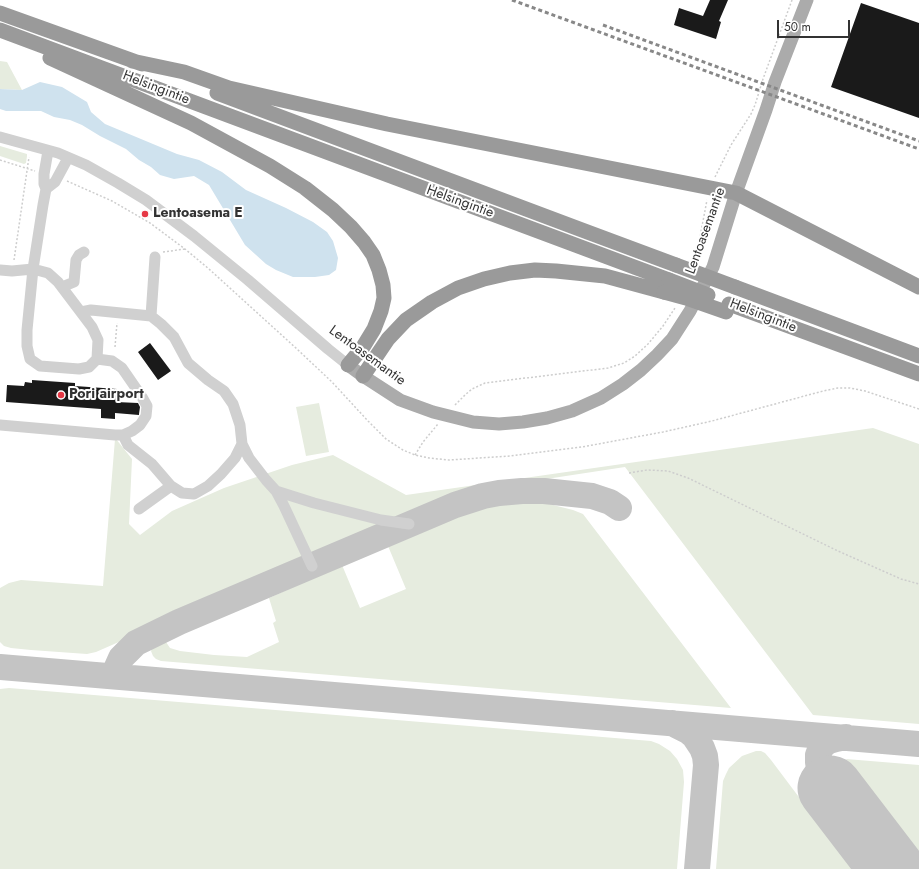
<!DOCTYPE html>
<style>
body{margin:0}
#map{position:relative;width:919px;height:869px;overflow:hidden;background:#fff;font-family:Jost,sans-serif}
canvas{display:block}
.scale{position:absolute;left:777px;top:20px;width:73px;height:18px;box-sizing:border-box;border:2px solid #333;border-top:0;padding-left:5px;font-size:12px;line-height:14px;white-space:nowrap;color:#333;-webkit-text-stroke:3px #fff;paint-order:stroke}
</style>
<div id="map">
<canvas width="919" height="869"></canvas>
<div class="scale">50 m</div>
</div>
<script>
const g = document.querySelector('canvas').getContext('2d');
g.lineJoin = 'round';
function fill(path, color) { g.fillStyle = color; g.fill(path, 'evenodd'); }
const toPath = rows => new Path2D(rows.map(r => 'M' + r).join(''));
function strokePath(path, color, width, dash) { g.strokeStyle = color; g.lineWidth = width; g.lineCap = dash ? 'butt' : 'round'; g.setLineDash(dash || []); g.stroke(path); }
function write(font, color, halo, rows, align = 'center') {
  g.font = font + ' Jost,sans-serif'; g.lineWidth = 4; g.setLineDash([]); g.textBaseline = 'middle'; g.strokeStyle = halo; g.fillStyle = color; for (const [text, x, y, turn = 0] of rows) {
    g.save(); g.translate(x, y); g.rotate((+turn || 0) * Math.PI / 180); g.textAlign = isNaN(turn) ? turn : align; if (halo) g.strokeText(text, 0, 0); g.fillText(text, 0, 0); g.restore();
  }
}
const green = toPath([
 [0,61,7,62,22,90,0,89],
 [0,146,27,154,27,156,26,163,24,164,0,156],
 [319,403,329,452,306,456,296,407],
 [873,428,919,444,919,724,813,715,625,467,474,490,450,496,420,508,246,582,229,588,207,597,177,612,153,627,96,652,87,654,31,650,11,648,4,646,0,642,0,588,9,583,21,580,103,586,115,439,116,439,132,459,129,524,140,535,172,511,224,488,292,465,333,455,406,495],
 [525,501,545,503,573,510,583,514,731,708,161,661,156,659,153,656,151,651,154,643,166,638,166,642,170,648,180,651,214,655,247,657,279,642,273,623,276,621,269,598,342,565,360,608,406,589,388,546,457,516,481,508],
 [9,688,651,741,659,744,670,751,677,759,683,770,684,782,677,869,0,869,0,689],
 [756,751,761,751,765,753,771,760,853,869,716,869,723,781,726,774,729,768,742,756],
 [846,759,919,765,919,856]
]);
const water = toPath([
 [40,82,62,87,87,102,91,112,105,124,177,154,199,160,222,172,246,190,286,208,313,222,327,232,333,241,338,258,336,270,329,275,315,277,293,277,276,270,266,264,245,245,209,185,194,176,174,179,160,175,151,167,139,160,126,149,100,136,82,125,70,120,54,117,41,111,6,111,0,109,0,89,22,90]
]);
const taxiway = toPath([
 [0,667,919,744],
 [113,676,121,658,136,643,179,622,455,505,483,496,499,493,522,491,544,491,592,496,610,502,619,508],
 [672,723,688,731,694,736,702,748,705,756,706,765,697,869],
 [820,774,818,762,818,755,820,750,823,745,829,741,836,739,846,737]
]);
const runway = toPath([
 [830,788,892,869]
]);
const building = toPath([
 [710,0,728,0,719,21,721,22,716,39,674,25,679,8,703,16],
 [861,3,919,23,919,118,831,87],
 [150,343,171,371,158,380,138,352],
 [32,380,75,383,75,386,117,389,116,402,138,403,140,407,139,414,139,415,115,413,115,419,101,418,101,409,6,402,7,385,24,386,25,382,32,383]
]);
const path = toPath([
 [0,160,35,171],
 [715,177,731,145,751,114,755,105,763,79,792,0],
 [67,181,112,201,150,223,185,249,209,269,297,349,332,382,368,421,386,439,403,450,415,455,429,458,449,460,510,456,582,447,663,432,712,421,823,391,838,388,850,388,865,391,919,409],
 [163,252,185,249],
 [695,259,699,242,707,200],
 [14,260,29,157],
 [115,347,117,323],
 [455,405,465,395,472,389,485,383,608,368,624,363,635,356,648,344,663,326,675,308],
 [415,455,423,442,438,424],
 [629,473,647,470,668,471,688,478,838,551,901,579,919,584]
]);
const minor = toPath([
 [0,137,58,153,86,165,118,183,146,200,194,236,248,280,328,349,348,365],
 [46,189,55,182,68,158],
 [0,270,12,271,33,269,48,273,58,282,92,327,98,340,97,359,89,367,79,369,40,366,30,359,27,346,27,330,33,269,43,205,46,189,44,184,44,174,48,151],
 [62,287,74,282,76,260,79,255,84,252],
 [81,312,91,310,151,316,161,324,174,337,188,363,208,380,224,391,233,404,240,425,242,444,235,458,221,474,208,486,194,494,182,493,171,486,152,464,128,445,123,435],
 [151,316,155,257],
 [0,425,115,435,123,435,132,431,140,425,146,416,147,406,142,397,122,368,112,361,97,359],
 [242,444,249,458,266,480,276,491,314,503,381,520,409,524],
 [276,491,284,506,312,566],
 [139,509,171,486]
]);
const major = toPath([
 [348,365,363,376,400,400,433,412,473,422,499,424,523,422,547,418,572,411,601,398,623,384,641,370,657,355,672,339,690,311,713,267,736,193,766,110,775,82,807,0]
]);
const highway = toPath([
 [0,13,142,64],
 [0,30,669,280],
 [50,58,191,123,270,166,305,188,333,210,351,227,364,242,373,255,379,270,383,285,384,298,381,311,374,329,363,347,348,365],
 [132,61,184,72,229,88,387,124,736,193,919,287],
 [217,93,582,230,676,265],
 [735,287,919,356],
 [729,304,919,374],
 [363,376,388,339,406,320,432,302,458,288,484,279,510,273,535,270,556,271,605,276,664,292]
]);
const rail = toPath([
 [512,0,919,149],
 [603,25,919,141]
]);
const highwayBridge = toPath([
 [676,265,735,287],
 [669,280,708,295],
 [664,292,686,298,726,312]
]);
const markers = [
 [145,214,4,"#e63946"],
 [61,395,4,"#e63946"]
];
const streetNames = [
 ["Helsingintie",156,88,21],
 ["Helsingintie",460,202,20],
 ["Lentoasemantie",706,231,-70],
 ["Helsingintie",763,316,21],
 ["Lentoasemantie",367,356,36]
];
const poiNames = [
 ["Lentoasema E",153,214],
 ["Pori airport",69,395]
];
fill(green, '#e6ecdf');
fill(water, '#cfe2ee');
strokePath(taxiway, '#c4c4c4', 26);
strokePath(runway, '#c4c4c4', 65);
fill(building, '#1a1a1a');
strokePath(path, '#cdcdcd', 1.5, [2, 2]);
strokePath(minor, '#d0d0d0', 11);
strokePath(major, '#ababab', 13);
strokePath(highway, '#9a9a9a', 15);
strokePath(rail, '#888', 3, [4, 3]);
strokePath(highwayBridge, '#9a9a9a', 15);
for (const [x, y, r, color] of markers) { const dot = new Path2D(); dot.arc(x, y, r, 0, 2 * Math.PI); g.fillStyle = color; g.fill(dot); strokePath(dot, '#fff', 1.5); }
write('14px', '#333', '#fff', streetNames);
write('bold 14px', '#333', '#fff', poiNames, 'left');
</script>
